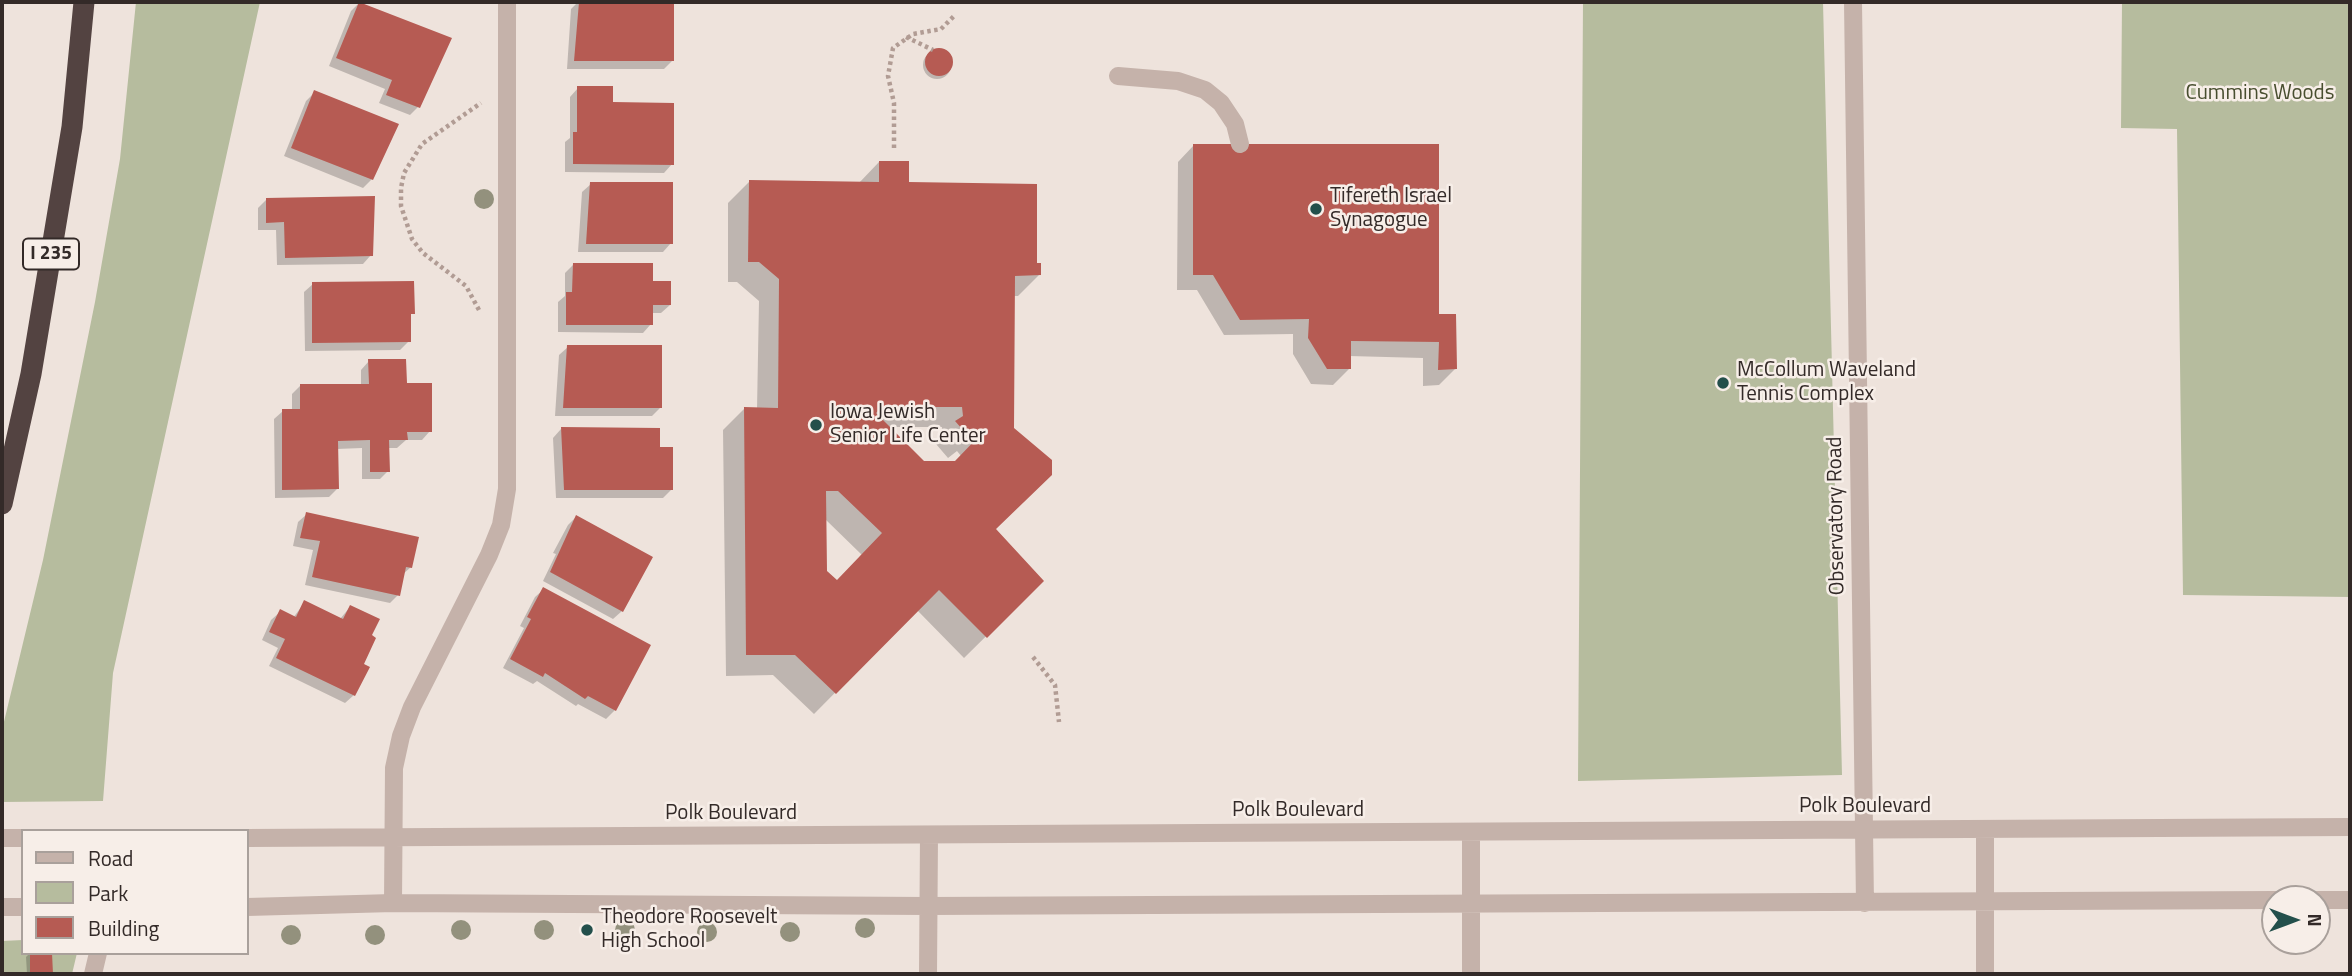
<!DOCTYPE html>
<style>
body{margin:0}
#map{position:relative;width:2352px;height:976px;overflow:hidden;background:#eee3dc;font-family:"Titillium Web",sans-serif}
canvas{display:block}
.frame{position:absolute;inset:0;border:4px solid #332a28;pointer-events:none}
.legend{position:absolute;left:21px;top:829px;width:228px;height:126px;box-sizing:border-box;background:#f7eee8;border:2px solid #a9a09b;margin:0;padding:9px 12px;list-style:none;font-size:21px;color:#332a28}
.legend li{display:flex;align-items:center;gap:14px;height:35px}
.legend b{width:35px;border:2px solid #a9a09b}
.north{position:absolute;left:2261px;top:885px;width:70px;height:70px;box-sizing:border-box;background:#f7eee8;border:2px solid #a9a09b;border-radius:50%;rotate:90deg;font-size:19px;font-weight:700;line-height:28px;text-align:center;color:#332a28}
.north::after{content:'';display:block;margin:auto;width:24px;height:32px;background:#234f4b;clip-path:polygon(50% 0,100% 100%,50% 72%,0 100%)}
</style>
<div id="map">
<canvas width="2352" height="976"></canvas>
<div class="frame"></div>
<ul class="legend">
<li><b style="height:9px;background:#c5b2aa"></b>Road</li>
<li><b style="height:19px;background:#b6bc9e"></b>Park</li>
<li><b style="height:19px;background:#b65b53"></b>Building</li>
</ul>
<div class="north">N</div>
</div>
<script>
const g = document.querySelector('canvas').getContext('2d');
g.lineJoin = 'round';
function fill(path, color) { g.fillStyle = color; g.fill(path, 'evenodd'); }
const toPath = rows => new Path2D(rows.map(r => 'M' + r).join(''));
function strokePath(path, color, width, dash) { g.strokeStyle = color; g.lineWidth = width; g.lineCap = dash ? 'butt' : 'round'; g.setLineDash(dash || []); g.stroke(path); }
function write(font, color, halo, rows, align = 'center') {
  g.font = font + ' "Titillium Web",sans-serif'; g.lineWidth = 5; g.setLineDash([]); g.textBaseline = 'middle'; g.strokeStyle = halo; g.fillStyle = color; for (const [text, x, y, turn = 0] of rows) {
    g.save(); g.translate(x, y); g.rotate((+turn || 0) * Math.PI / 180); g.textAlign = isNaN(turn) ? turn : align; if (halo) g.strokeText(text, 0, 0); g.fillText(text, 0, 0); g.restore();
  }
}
const green = toPath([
 [136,2,260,2,113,673,103,801,2,802,2,730,43,560,95,302,120,159],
 [1583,2,1823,2,1842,775,1578,781],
 [2122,2,2350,2,2350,597,2183,595,2177,129,2121,128],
 [23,940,23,953,77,953,72,974,2,974,2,941]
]);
const shadow = toPath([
 [360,2,418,107,410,115,379,103,385,89,329,66,351,11],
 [578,2,673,2,672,61,664,69,567,69,571,9],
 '923 65a14 14 0 1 1 28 0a14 14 0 1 1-28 0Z',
 [578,88,611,104,672,164,664,173,565,172,565,142,570,138,570,97],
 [315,92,397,125,372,179,363,188,284,156,306,101],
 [1194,145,1437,316,1455,369,1439,385,1423,386,1423,358,1349,356,1349,369,1333,385,1311,384,1293,354,1293,334,1224,335,1197,290,1177,290,1178,162],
 [879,162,907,184,1035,265,1039,275,1018,296,1013,296,994,529,1042,581,964,658,917,610,814,714,773,675,726,676,723,430,744,409,757,409,759,301,737,282,728,282,728,203,749,182,858,184],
 [888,427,942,427,942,437,936,444,948,458,957,451,961,456,955,463,924,463],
 [825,519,862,555,836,582,825,572],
 [591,184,671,243,663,252,578,252,582,192],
 [266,200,371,255,363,264,277,265,276,230,258,230,258,208],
 [573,265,651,282,670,305,661,313,651,313,651,324,643,333,558,332,558,302,565,296,565,273],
 [313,284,409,341,400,350,305,351,304,292],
 [568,347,660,408,652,416,555,416,559,355],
 [369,361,405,385,430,431,422,440,406,440,397,448,388,448,388,471,380,479,362,479,362,448,337,449,337,489,329,497,275,498,274,419,283,411,292,411,292,394,300,386,361,385,361,370],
 [561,429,671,490,663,498,556,498,553,438],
 [307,514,411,567,402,575,398,595,390,603,305,585,313,550,293,546,298,522],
 [576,517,622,611,613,619,543,581,556,554,553,553,568,525],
 [544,589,615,710,606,719,578,704,576,706,537,681,533,684,503,668,524,628,520,626,535,597],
 [305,602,340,619,350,607,370,636,354,695,345,703,269,666,278,648,262,640,271,620,280,612,293,618],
 [30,953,50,953,51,974,27,974,26,957]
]);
const building = toPath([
 [359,2,452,38,420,108,386,95,392,80,336,58],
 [579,2,674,2,674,61,574,61],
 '925 62a14 14 0 1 1 28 0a14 14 0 1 1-28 0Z',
 [577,86,613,86,613,102,674,103,674,165,573,164,573,132,577,132],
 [314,90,399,124,373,180,291,148],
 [1193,144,1439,144,1439,314,1456,314,1457,369,1438,370,1439,342,1351,341,1351,369,1327,369,1308,338,1309,319,1240,320,1213,275,1193,275],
 [879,161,909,161,909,182,1037,184,1037,263,1041,263,1041,275,1015,276,1014,428,1052,460,1052,475,996,529,1044,581,987,638,939,590,836,694,795,655,746,655,744,407,778,408,779,279,759,262,748,262,749,180,879,182],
 [882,407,962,407,963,416,955,421,970,438,979,431,981,434,955,461,924,461,876,413],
 [826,491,838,491,882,533,837,580,827,571],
 [590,182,673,182,673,244,586,244],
 [375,196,373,256,285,258,284,222,266,223,266,198],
 [573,263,653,263,653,281,671,281,671,305,653,305,653,325,566,325,566,292,572,292],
 [414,281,415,314,411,314,411,342,312,343,312,282],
 [567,345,662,345,662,408,563,408],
 [368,359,406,359,407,383,432,383,432,432,407,432,408,440,389,440,390,472,370,472,370,440,338,441,339,489,282,490,282,409,300,409,300,384,369,384],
 [561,427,660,428,660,447,673,447,673,490,564,490],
 [306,512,419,537,412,568,406,567,400,596,312,577,320,541,300,538],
 [576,515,653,557,623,612,550,572],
 [543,587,651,645,616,711,588,696,585,699,545,673,543,677,510,659,531,619,527,617],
 [304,600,343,619,350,605,380,619,372,635,376,638,364,664,370,667,355,696,276,658,285,639,269,632,280,609,296,617],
 [30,953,52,953,53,974,30,974]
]);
const path = toPath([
 [906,37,933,50],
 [894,148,894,103,888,76,893,48,913,34,941,29,954,16],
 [479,310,466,286,423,253,412,239,401,206,401,188,404,173,422,144,481,103],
 [1033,657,1055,685,1059,722]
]);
const minor = toPath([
 [1853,2,1865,903],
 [1118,76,1178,81,1205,90,1221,103,1235,124,1240,144],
 [2,838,23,838],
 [247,838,2350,827],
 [2317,900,2350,900],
 [393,903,394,768,401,736,412,707,489,555,501,525,507,489,507,2],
 [2,907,23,907],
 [247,907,393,903,928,906,2275,900],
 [93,974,98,953],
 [928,974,929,836],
 [1471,974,1471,833],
 [1985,974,1985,829]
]);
const highway = toPath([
 [2,504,31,374,72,127,84,2]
]);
const trees = [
 [484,199],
 [865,928],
 [461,930],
 [544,930],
 [625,930],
 [707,932],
 [790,932],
 [291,935],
 [375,935]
];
const markers = [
 [1316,209,7,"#234f4b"],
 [1723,383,7,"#234f4b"],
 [816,425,7,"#234f4b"],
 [587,930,7,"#234f4b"]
];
const shields = [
 [51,254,56]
];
const shieldNames = [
 ["I 235",51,254]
];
const parkNames = [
 ["Cummins Woods",2260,94]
];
const poiNames = [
 ["Tifereth Israel",1330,197],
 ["Synagogue",1330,221],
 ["McCollum Waveland",1737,371],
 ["Tennis Complex",1737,395],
 ["Iowa Jewish",830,413],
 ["Senior Life Center",830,437],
 ["Theodore Roosevelt",601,918],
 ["High School",601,942]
];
const streetNames = [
 ["Observatory Road",1837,516,-91],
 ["Polk Boulevard",1865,807],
 ["Polk Boulevard",1298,811],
 ["Polk Boulevard",731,814]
];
fill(green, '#b6bc9e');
fill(shadow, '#0003');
fill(building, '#b65b53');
strokePath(path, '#b19c94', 4.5, [3.5, 3.5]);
strokePath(minor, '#c5b2aa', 18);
strokePath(highway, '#534341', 21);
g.fillStyle = '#93917d';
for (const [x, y] of trees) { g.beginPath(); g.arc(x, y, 10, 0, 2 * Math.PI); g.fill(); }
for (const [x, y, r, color] of markers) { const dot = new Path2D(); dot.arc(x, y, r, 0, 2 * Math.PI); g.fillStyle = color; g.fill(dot); strokePath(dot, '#f7eee8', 2.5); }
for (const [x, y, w] of shields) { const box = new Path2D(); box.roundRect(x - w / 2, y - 15.5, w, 31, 5); g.fillStyle = '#f7eee8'; g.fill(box); strokePath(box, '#332a28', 2); }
write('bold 19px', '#332a28', null, shieldNames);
write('21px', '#484e2f', '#f7eee8', parkNames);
write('21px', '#332a28', '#f7eee8', poiNames, 'left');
write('21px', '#332a28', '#f7eee8', streetNames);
</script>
